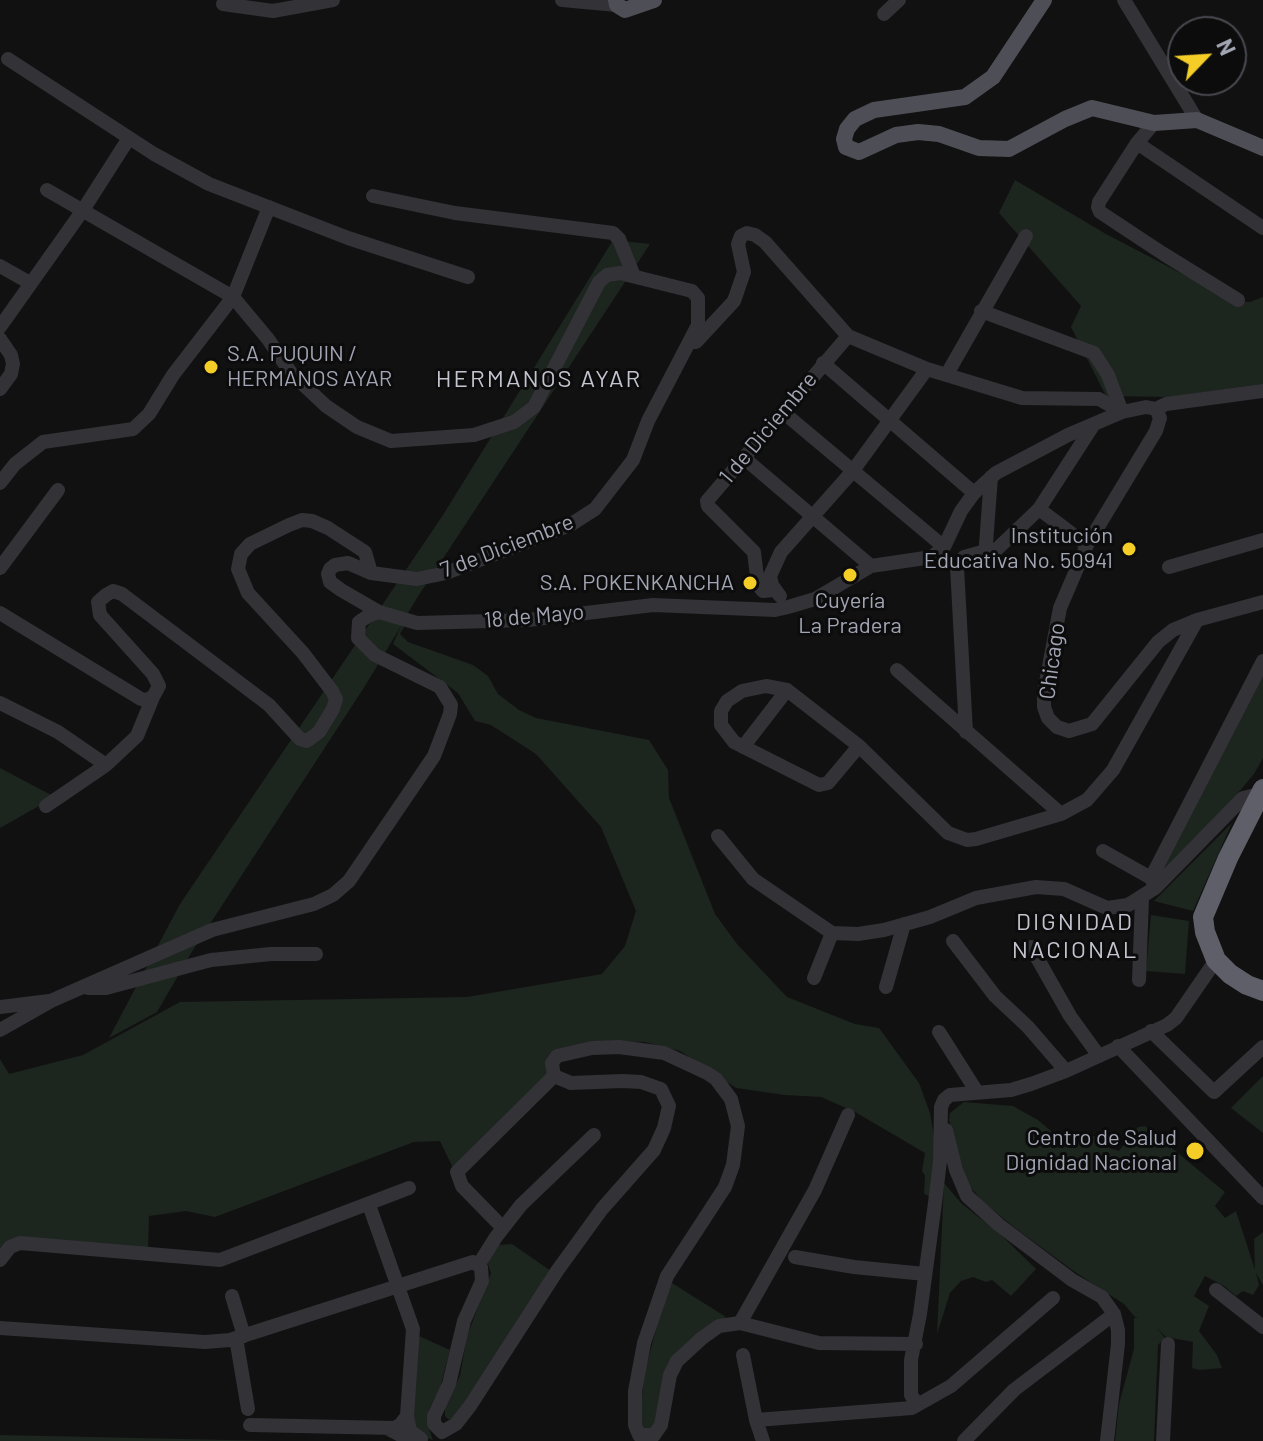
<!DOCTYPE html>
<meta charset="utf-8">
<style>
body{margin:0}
#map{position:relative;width:1263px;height:1441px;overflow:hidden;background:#111112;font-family:Barlow,sans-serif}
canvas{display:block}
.north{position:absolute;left:1167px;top:16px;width:80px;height:80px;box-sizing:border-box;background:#0c0c0d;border:2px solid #48494f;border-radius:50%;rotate:65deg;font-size:22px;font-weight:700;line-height:32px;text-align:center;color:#a2a5b3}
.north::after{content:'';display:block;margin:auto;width:28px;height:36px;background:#f4cd27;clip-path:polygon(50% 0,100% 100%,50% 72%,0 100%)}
</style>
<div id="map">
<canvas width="1263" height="1441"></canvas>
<div class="north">N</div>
</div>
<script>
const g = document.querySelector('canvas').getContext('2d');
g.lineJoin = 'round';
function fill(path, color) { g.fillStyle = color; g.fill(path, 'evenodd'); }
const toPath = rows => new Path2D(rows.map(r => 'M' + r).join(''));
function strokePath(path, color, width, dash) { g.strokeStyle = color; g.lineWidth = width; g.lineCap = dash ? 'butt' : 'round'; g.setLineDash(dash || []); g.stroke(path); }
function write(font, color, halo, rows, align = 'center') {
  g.font = font + ' Barlow,sans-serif'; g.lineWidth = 6; g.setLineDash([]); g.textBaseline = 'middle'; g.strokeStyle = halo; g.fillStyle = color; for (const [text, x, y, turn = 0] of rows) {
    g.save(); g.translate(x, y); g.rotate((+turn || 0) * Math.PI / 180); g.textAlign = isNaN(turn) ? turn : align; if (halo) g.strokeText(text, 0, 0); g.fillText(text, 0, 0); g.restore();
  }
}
const green = toPath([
 [1015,180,1106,234,1234,301,1250,302,1263,297,1263,384,1168,397,1106,396,1071,327,1081,306,999,213],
 [613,240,650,244,417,598,405,618,408,620,400,634,408,642,473,665,488,676,498,694,519,710,536,718,649,740,668,770,669,798,715,914,737,944,787,997,855,1024,879,1028,919,1083,930,1113,936,1147,929,1196,924,1194,925,1176,922,1171,925,1153,855,1112,821,1097,785,1095,736,1088,680,1051,645,1042,601,1041,558,1050,548,1056,547,1075,453,1168,440,1141,414,1142,215,1217,186,1211,149,1216,148,1251,36,1239,0,1254,0,1059,9,1074,83,1055,180,1002,467,997,602,974,625,946,636,911,601,827,536,754,491,725,475,721,458,693,393,644,401,626,365,686,193,950,157,1012,109,1038,180,904,443,515],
 [1263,672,1263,758,1254,774,1193,846,1157,878],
 [0,768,55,797,0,828],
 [1232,823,1193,911,1154,901],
 [1151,915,1189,921,1185,974,1146,971],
 [1263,1076,1263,1133,1231,1108],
 [964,1102,1013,1106,1038,1120,1051,1131,1073,1142,1080,1137,1094,1136,1109,1148,1119,1151,1138,1127,1145,1126,1225,1192,1215,1206,1225,1218,1236,1211,1255,1270,1254,1239,1263,1232,1263,1285,1256,1273,1259,1285,1253,1295,1243,1291,1236,1296,1224,1286,1205,1276,1194,1296,1209,1306,1199,1331,1217,1355,1222,1368,1199,1370,1192,1368,1193,1342,1166,1337,1156,1327,1165,1338,1158,1345,1154,1441,1115,1441,1119,1404,1134,1349,1134,1318,1138,1318,1135,1317,1124,1304,1075,1272,1015,1228,982,1201,967,1183,949,1120,950,1113],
 [944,1183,961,1203,1000,1234,1036,1269,1011,1296,992,1280,986,1282,973,1277,961,1281,950,1293,937,1334],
 [512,1244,551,1271,454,1419,448,1419,445,1416,445,1406,460,1376,467,1336,491,1273,487,1261,498,1245],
 [672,1283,726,1317,710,1326,686,1346,655,1430,644,1434,641,1419,643,1378,663,1303],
 [419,1336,450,1350,440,1388,429,1409,427,1424,433,1440,418,1435,412,1416],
 [0,1435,274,1441,277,1441,0,1441]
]);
const minor = toPath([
 [562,0,617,5],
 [1124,0,1197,120],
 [223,4,273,11,333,0],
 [884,14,899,0],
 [8,59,154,154,209,184,348,238,468,277],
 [1154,123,1137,143,1099,202,1098,207,1100,212,1162,253,1238,300],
 [1137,143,1263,228],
 [47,190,233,297,268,339,291,373,326,406,357,427,391,441,474,435,514,422,534,407,599,282,607,275,620,273,692,291,698,298,698,325,648,421,633,460,595,509,570,525,446,573,417,579,371,573,348,563,335,565,330,569,328,574,330,582,341,590,379,612,417,623,528,620,653,605,775,610,788,607,815,599,871,566,932,557,944,547,961,511,974,493,996,473,1068,435,1122,412,1146,407,1156,409],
 [373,196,455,213,613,233,619,239,634,276],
 [0,266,30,283],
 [981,311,1094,353,1108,375,1122,412],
 [0,327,83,210,129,138],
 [0,339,11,355,13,364,11,374,0,389],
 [696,342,734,301,744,272,738,244,741,236,747,233,755,235,765,242,848,336,927,369,1022,398,1099,399,1122,412],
 [823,363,974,493],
 [947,374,1026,236],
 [1156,409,1160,418,1156,431,1087,545,1060,608,1044,693,1044,707,1048,718,1057,727,1069,731,1092,724,1158,642,1173,630,1197,620,1263,602],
 [1156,409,1166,404,1263,391],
 [784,413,944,547],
 [744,458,871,566],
 [991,477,986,544,989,550,995,551,1039,509,1094,424],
 [0,483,15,464,43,442,133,429,149,414,173,375,233,297,269,207],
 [1039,509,1087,545],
 [1169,567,1263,540],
 [0,568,58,490],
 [774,590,763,591,758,585,754,552,708,506,707,501,848,336],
 [780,596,772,585,770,576,781,552,852,472,927,369],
 [0,613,141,699,146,700,153,697,159,686,153,674,100,615,98,602,106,595,113,591,122,594,269,705,300,739,307,741,319,732,333,709,336,699,332,691,303,653,248,593,238,569,241,554,250,544,289,525,302,520,312,521,328,528,365,552,371,573],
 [897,670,1061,814],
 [0,703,58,732,106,765,137,736,153,697],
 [966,732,957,567,964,557,989,550],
 [859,746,828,783,819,785,734,742,721,725,721,711,727,701,742,691,766,686,787,690,859,746,948,833,967,840,976,839,1061,814,1087,800,1113,770,1197,620],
 [743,747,787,690],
 [46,806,106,765],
 [718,836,753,879,832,933,858,934,884,930,930,917,976,898,1036,887,1064,889,1107,908,1128,905,1155,888,1151,878,1263,661],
 [1103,851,1151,878],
 [1155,888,1243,798,1260,794],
 [953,941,995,996,1028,1027,1066,1071],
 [1031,947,1070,1016,1099,1056],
 [814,978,832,933],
 [1139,980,1142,898],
 [886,987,904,924],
 [88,988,106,988,211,960,271,954,316,954],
 [0,1007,49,1001],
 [0,1030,53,1000,212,930,314,904,333,895,349,881,434,756,450,714,451,705,440,687,375,655,358,638,359,622,368,616,379,612],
 [1151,1031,1214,1092,1263,1047],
 [939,1032,977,1092],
 [1118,1046,1263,1198],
 [946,1130,956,1170,967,1196,999,1225,1072,1280,1102,1297,1114,1314,1118,1330,1118,1344,1107,1441],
 [503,1228,462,1186,457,1172,554,1076],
 [795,1257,854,1267,925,1274],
 [0,1260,10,1247,20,1243,220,1260,409,1188],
 [479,1264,496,1237,521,1205,594,1135],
 [1216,1290,1263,1327],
 [232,1296,244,1336],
 [740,1323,815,1190,848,1115],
 [0,1328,205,1342,230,1340,473,1262,481,1267,482,1281,464,1321,449,1384,434,1416,434,1424,442,1432,456,1424,470,1406,557,1271,602,1209,654,1150,664,1128,669,1106,661,1089,641,1082,622,1081,571,1083,554,1076,552,1063,557,1056,592,1048,619,1047,664,1053,707,1073,716,1079,731,1099,738,1126,733,1165,725,1187,667,1276,644,1343,635,1391,635,1425,639,1435,654,1435,661,1425,670,1375,677,1361,702,1338,719,1326,740,1323,819,1343,916,1344],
 [236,1338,248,1409],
 [743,1355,756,1420,763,1441],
 [917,1404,911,1395,911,1360,920,1314,935,1203,940,1161,941,1107,944,1100,950,1095,1011,1090,1031,1084,1066,1071,1167,1025,1176,1018,1216,960],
 [756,1420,912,1408,951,1386,1053,1298],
 [250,1425,394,1428,400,1425,407,1416,413,1329,369,1205],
 [387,1428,404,1437,421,1439,410,1431,407,1416],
 [964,1441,1014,1390,1114,1314],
 [1163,1441,1168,1344]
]);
const major = toPath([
 [616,0,617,5,625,10,654,0],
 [1044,0,993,77,965,97,874,110,855,119,847,129,844,139,846,147,859,152,896,135,918,132,939,134,979,148,1009,149,1065,119,1092,108,1154,123,1197,120,1263,148]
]);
const highway = toPath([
 [1263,789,1228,858,1203,917,1205,932,1216,960,1230,974,1247,985,1263,991]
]);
const markers = [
 [211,367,8,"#f4cd27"],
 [1129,549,8,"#f4cd27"],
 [850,575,8,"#f4cd27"],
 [750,583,8,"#f4cd27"],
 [1195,1151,10,"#f4cd27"]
];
const poiNames = [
 ["S.A. PUQUIN /",227,354,"left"],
 ["HERMANOS AYAR",227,379,"left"],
 ["Institución",1113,536],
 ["Educativa No. 50941",1113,561],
 ["S.A. POKENKANCHA",734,583],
 ["Cuyería",850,601,"center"],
 ["La Pradera",850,626,"center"],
 ["Centro de Salud",1177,1138],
 ["Dignidad Nacional",1177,1163]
];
const streetNames = [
 ["1 de Diciembre",768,428,-50],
 ["7 de Diciembre",507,546,-21],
 ["18 de Mayo",534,616,-5],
 ["Chicago",1052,661,-82]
];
const neighbourhoodNames = [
 ["HERMANOS AYAR",539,379],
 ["DIGNIDAD",1075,922],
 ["NACIONAL",1075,950]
];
fill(green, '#1d251f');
strokePath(minor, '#323237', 14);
strokePath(major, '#4e4e56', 16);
strokePath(highway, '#5e5f68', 20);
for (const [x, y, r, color] of markers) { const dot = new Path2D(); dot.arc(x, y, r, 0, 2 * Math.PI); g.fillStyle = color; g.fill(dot); strokePath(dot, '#0c0c0d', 3); }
write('22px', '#a2a5b3', '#0c0c0d', poiNames, 'right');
write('22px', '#a2a5b3', '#0c0c0d', streetNames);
g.letterSpacing = '2px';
write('24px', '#c3c4cf', '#0c0c0d', neighbourhoodNames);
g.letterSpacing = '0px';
</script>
